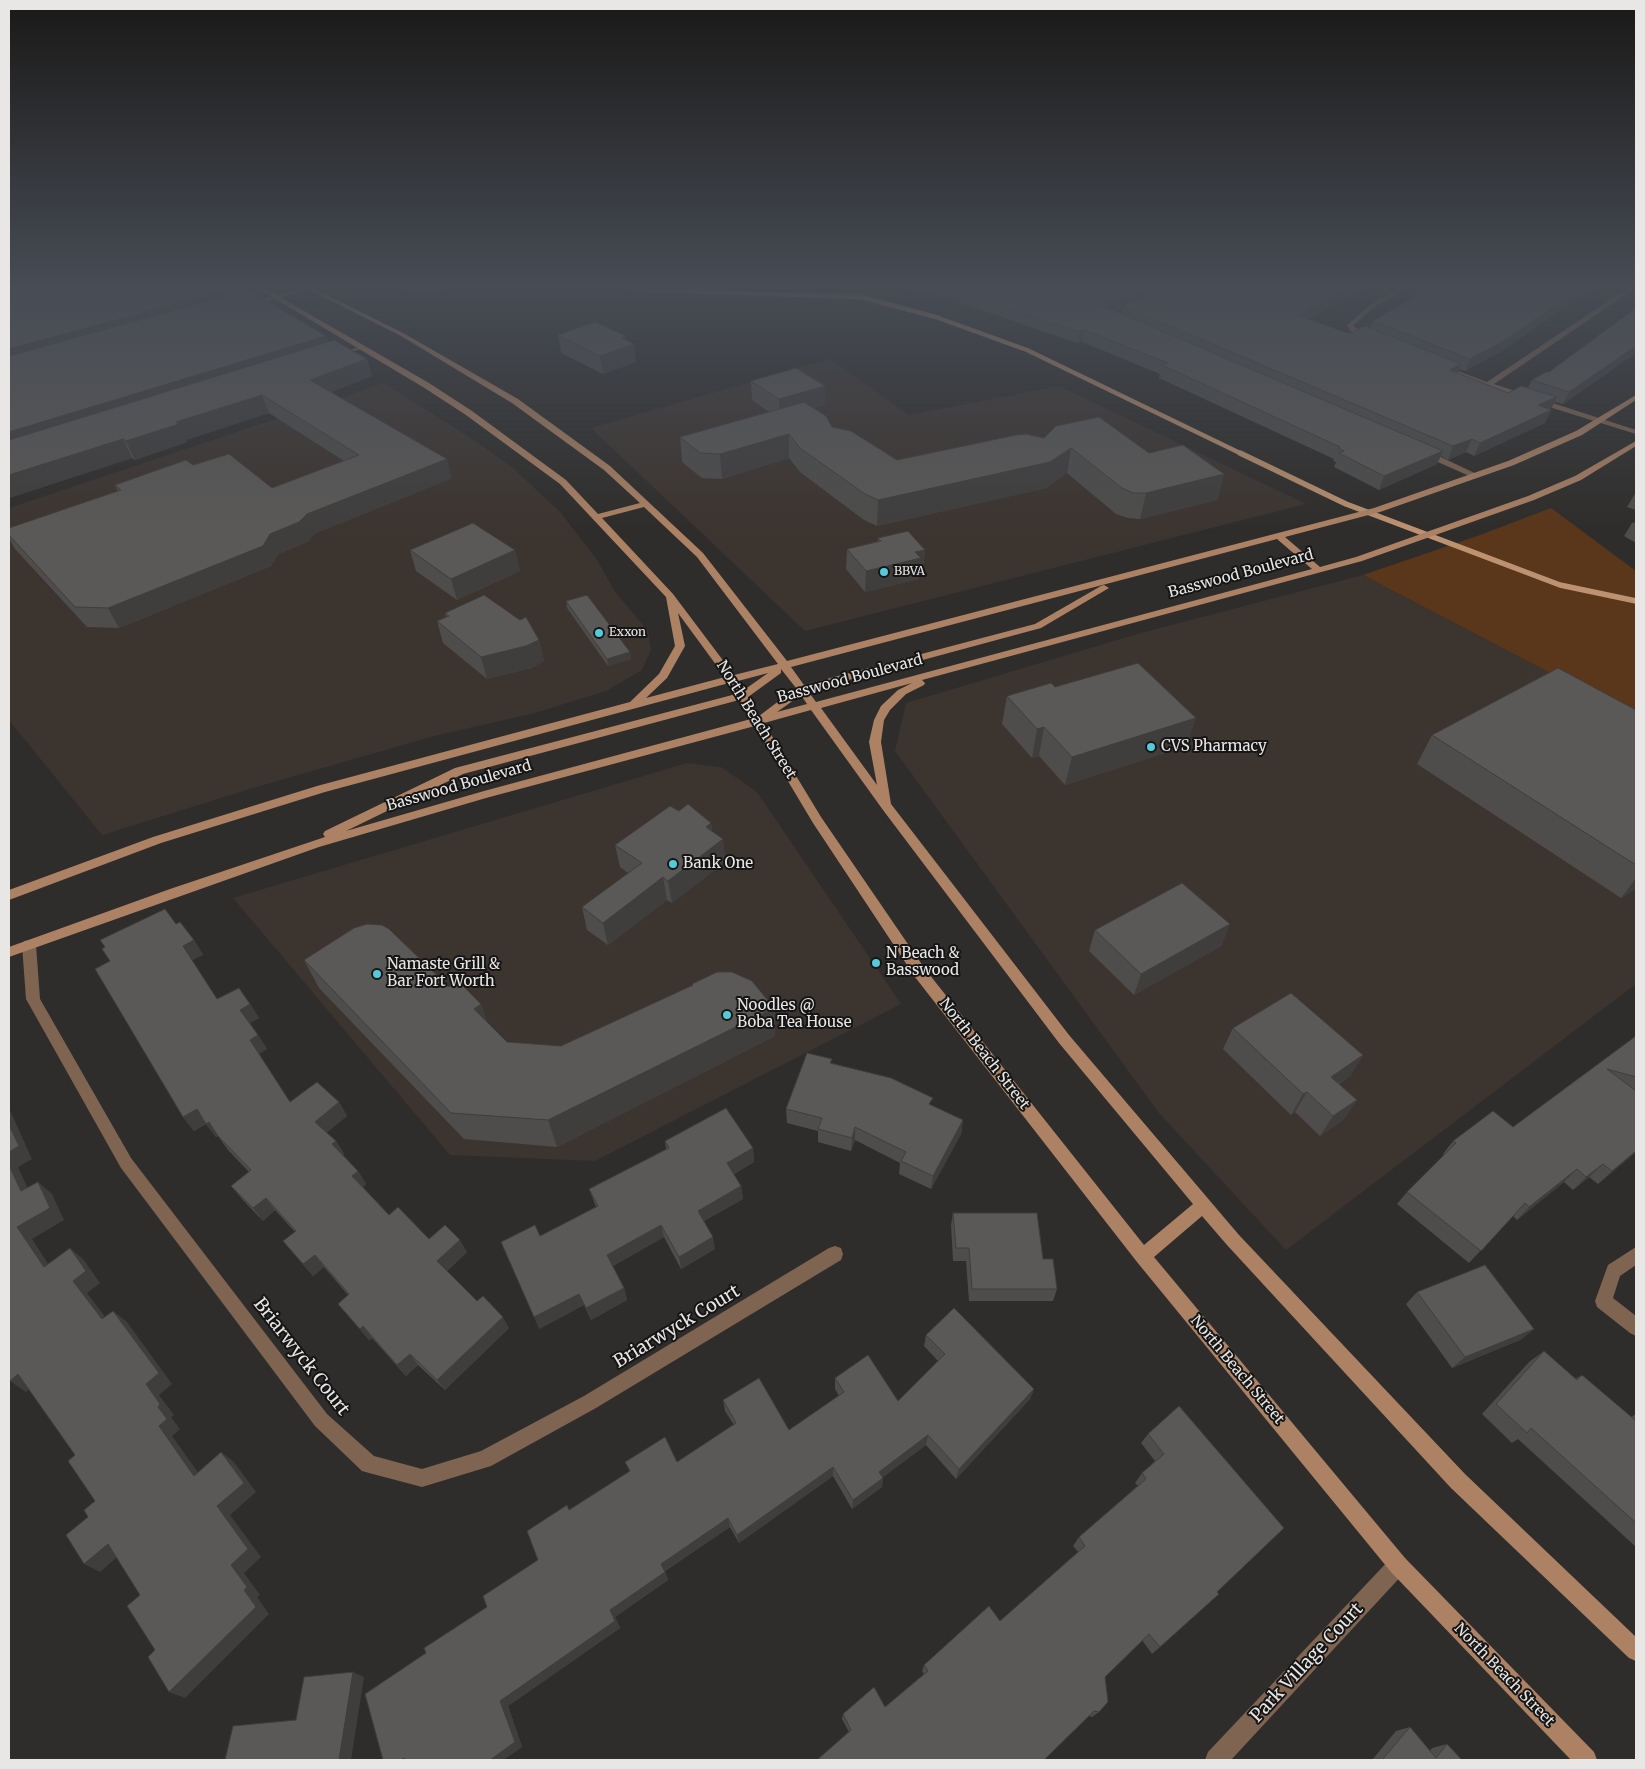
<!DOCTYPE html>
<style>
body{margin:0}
#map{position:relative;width:1645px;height:1769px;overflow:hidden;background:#2f2d2b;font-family:Merriweather,serif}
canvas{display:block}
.frame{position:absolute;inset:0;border:10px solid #e8e7e6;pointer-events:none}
</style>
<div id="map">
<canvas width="1645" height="1769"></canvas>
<div class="frame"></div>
</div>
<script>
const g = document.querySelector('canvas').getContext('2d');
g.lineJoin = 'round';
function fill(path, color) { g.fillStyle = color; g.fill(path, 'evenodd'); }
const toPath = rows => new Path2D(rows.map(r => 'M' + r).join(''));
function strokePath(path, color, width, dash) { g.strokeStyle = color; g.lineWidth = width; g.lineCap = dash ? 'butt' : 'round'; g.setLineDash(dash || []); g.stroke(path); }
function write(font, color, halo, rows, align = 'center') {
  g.font = font + ' Merriweather,serif'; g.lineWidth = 4; g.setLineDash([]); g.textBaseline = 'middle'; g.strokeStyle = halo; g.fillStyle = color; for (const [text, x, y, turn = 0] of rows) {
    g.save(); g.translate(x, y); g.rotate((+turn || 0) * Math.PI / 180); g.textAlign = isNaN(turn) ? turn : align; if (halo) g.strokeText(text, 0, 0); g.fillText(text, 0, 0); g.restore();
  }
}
const built = toPath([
 [830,359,909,415,1059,386,1306,504,805,631,591,428],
 [384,383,477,442,514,469,561,513,597,560,615,592,648,631,651,650,642,670,606,691,535,713,438,735,253,788,102,835,9,720,9,508],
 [1363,575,1636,718,1636,984,1286,1250,1159,1113,895,751,906,703,1141,633],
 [687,763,721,767,757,792,901,1004,595,1161,450,1155,233,898]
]);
const green = toPath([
 [1551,508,1636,571,1636,718,1363,575,1480,535]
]);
const streamFar1 = toPath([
 [622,285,645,290,861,297,936,317,1027,350,1242,454]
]);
const stream = toPath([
 [1240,453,1346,504,1560,585,1636,601]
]);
const street = toPath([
 [1405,285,1412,285,1374,307,1353,326,1372,337,1372,339,1368,339,1350,331,1347,325,1370,305,1405,285],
 [1632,285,1636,285,1636,288,1494,384,1636,430,1636,434,1485,387,1438,367,1444,366,1487,382,1632,285],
 [307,287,312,288,251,306,246,305,307,287],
 [361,346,366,347,338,357,333,356,361,346],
 [1422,451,1428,451,1481,476,1474,478,1422,455,1422,451],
 [29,940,34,941,36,945,40,999,131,1158,327,1414,374,1456,422,1469,481,1451,584,1396,829,1248,835,1246,841,1248,843,1254,841,1260,596,1408,491,1466,422,1487,369,1473,362,1471,315,1426,121,1168,26,999,22,945,24,941,29,940],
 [1636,1247,1636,1265,1620,1276,1613,1298,1636,1316,1636,1336,1630,1333,1597,1307,1595,1301,1608,1265,1636,1247],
 [1398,1555,1405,1558,1408,1565,1405,1572,1231,1760,1205,1760,1208,1752,1391,1558,1398,1555]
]);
const secondary = toPath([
 [252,285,259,285,429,383,472,411,566,480,598,514,640,503,604,470,512,403,401,336,300,285,307,285,405,334,518,399,610,466,703,553,787,661,1374,508,1508,461,1576,431,1636,395,1636,400,1582,435,1514,465,1380,512,1285,537,1320,567,1356,557,1528,496,1575,476,1636,441,1636,446,1581,480,1534,500,1362,561,922,680,925,683,924,685,906,694,890,710,884,720,881,742,891,804,1069,1035,1239,1235,1465,1474,1636,1637,1636,1661,1629,1658,1451,1488,1227,1245,1202,1216,1154,1257,1405,1558,1594,1752,1597,1760,1571,1760,1391,1572,1137,1262,915,977,813,823,755,726,486,798,319,847,9,957,9,947,170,889,325,837,323,834,325,831,455,768,736,694,729,683,325,792,161,843,9,900,9,890,153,837,317,786,630,702,659,674,675,646,666,597,560,484,466,415,423,387,252,285],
 [644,507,697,557,778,664,734,675,673,594,602,518,644,507],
 [1277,539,1312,569,816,702,808,691,1041,628,1109,588,1104,585,1101,586,1035,624,804,685,791,667,1277,539],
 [678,613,725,677,646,698,667,678,685,646,678,613],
 [781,669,796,688,759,716,748,697,781,673,781,669],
 [768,673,744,690,738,681,768,673],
 [912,683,898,690,881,706,874,720,869,742,877,785,821,708,912,683],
 [801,695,807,704,777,712,801,695],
 [739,700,751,719,484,791,346,831,463,774,739,700],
 [811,710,883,810,1059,1043,1193,1204,1144,1245,925,969,821,817,764,723,811,710]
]);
const wall = toPath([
 [398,285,459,285,420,296],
 [899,285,1374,285,1309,319,1347,333,1351,333,1370,328,1373,321,1435,285,1601,285,1563,308,1502,351,1465,371,1459,369,1457,373,1508,393,1528,388,1532,380,1549,372,1636,308,1636,353,1563,404,1555,402,1550,410,1551,410,1545,423,1474,456,1466,452,1448,460,1441,456,1437,464,1379,490,1334,467,1336,462,1333,461,1334,459,1159,378,1160,374,1082,342,1078,343,1068,340,939,295,927,291,922,293],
 [1122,310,1121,314,1116,311],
 [240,286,242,292,326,336,328,342,367,359,372,376,331,392,452,478,314,534,307,542,278,554,271,566,119,628,87,627,15,549,9,538,9,528,118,491,115,485,193,465,272,488,344,461,269,413,186,440,187,442,135,460,132,458,9,498],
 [558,335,626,341,636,362,603,374,561,353],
 [751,381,825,386,825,405,814,408,832,427,897,460,1044,438,1149,453,1224,474,1217,500,1140,519,1128,518,1116,514,1067,473,1046,488,877,526,864,520,800,472,789,458,722,479,702,478,682,462,680,437,769,412,752,400],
 [1636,492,1636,510,1627,507],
 [1636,522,1636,543,1624,536,1632,523],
 [878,538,925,550,923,571,920,572,919,579,865,592,846,569,847,549,878,541],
 [410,550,515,550,520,571,457,600,416,571],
 [566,601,630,652,631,659,608,666,567,608],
 [445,613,539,640,544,661,531,668,487,679,443,643,437,621,446,617],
 [1055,687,1187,746,1065,785,1039,756,1032,758,1002,724,1007,696],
 [1636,710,1636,888,1621,898,1417,764,1432,735],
 [679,811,711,823,712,831,726,861,672,903,667,900,608,945,587,930,582,907,628,873,620,867,615,845],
 [176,924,194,940,203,955,192,960,217,999,250,1004,259,1018,250,1023,267,1049,259,1054,290,1102,339,1102,347,1116,326,1133,336,1141,344,1154,343,1155,358,1171,366,1184,363,1187,389,1215,429,1239,467,1252,447,1271,477,1301,509,1328,445,1390,418,1365,406,1376,372,1338,369,1340,338,1304,348,1295,324,1267,313,1276,283,1241,295,1232,275,1210,263,1221,242,1199,231,1186,249,1172,228,1150,218,1136,216,1137,206,1124,194,1131,183,1117,110,961],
 [1230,924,1221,946,1134,995,1089,951,1095,930],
 [304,960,449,987,481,1004,488,1024,507,1042,561,1046,692,986,692,984,774,1008,775,1036,557,1147,464,1139,319,988],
 [1233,1028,1363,1055,1350,1076,1339,1084,1357,1100,1343,1120,1320,1136,1295,1112,1291,1115,1223,1049],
 [1636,1035,1636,1152,1598,1184,1589,1177,1573,1190,1564,1182,1517,1220,1513,1216,1469,1263,1397,1204,1407,1192,1444,1155,1443,1154,1453,1141,1513,1127,1633,1038],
 [832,1063,932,1106,963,1120,961,1134,931,1189,899,1174,900,1163,855,1140,851,1151,818,1142,818,1131,787,1123,786,1109],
 [665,1141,753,1148,754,1162,734,1174,741,1186,743,1199,704,1221,715,1249,681,1269,664,1237,613,1266,624,1288,627,1300,591,1320,584,1305,539,1329,540,1236,596,1207,589,1189,666,1149],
 [953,1213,1043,1259,1057,1289,1053,1301,969,1301,966,1261,953,1261,951,1225],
 [1417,1292,1534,1329,1520,1340,1452,1368,1406,1304],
 [926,1335,1034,1389,1030,1399,956,1479,926,1445,883,1477,882,1487,852,1509,833,1476,739,1543,730,1527,665,1571,668,1580,615,1617,620,1628,508,1706,522,1747,503,1760,383,1760,426,1653,487,1607,538,1560,570,1510,629,1472,677,1462,734,1425,725,1411,723,1400,789,1430,839,1396,835,1389,835,1378,898,1401,938,1361,924,1346],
 [1544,1351,1575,1379,1582,1375,1631,1417,1636,1414,1636,1547,1518,1439,1512,1443,1482,1414,1529,1362],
 [1179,1406,1160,1647,1152,1654,1142,1640,1105,1677,1099,1712,1092,1717,1089,1716,849,1732,842,1719,843,1714,885,1707,924,1674,922,1671,924,1665,1000,1621,1078,1552,1073,1546,1079,1537,1138,1486,1135,1483,1142,1473,1155,1461,1141,1443,1148,1434],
 [1410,1727,1430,1751,1432,1748,1447,1744,1462,1760,1372,1760,1396,1731]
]);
const shadedWall = toPath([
 [9,285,80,285,9,302],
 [417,285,459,285,420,296],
 [922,285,928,285,927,291,922,293],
 [1158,285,1181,285,1123,306,1122,310,1109,313,1111,301],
 [1356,285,1374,285,1294,327,1297,315],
 [1587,285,1601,285,1563,308,1502,351,1465,371,1470,359],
 [240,286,246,302,9,369,9,349],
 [1084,330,1082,342,1078,343,1080,331],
 [326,336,332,353,9,454,9,432],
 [626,336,627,346,634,344,636,362,603,374,600,356,621,338],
 [1636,346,1636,353,1563,404,1569,392],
 [367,359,372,376,316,398,310,380],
 [1461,364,1456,377,1450,370],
 [825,386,825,405,779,419,779,399],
 [262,395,269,413,186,440,187,442,135,460,126,441,176,422],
 [1557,397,1551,409,1532,418,1538,405],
 [1551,410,1545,423,1474,456,1480,443],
 [789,434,789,458,722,479,720,454],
 [123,439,132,458,9,498,9,475],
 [1472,439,1466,452,1448,460,1453,446],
 [1071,448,1067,473,1046,488,877,526,878,500],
 [1443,451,1437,464,1379,490,1384,476],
 [447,459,452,478,314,534,307,542,278,554,271,566,119,628,108,608,270,534,307,514],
 [1224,474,1217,500,1140,519,1146,493],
 [515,550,520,571,457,600,451,579],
 [925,550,923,571,920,572,919,579,865,592,866,571,915,552],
 [539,640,544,661,531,668,487,679,481,657],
 [630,652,631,659,608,666,607,659],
 [1196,718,1187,746,1065,785,1072,757],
 [1044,727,1039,756,1032,758,1037,729],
 [711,823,713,846,706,827],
 [723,839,726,861,672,903,668,881],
 [663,877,667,900,608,945,603,923],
 [1636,878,1636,888,1621,898],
 [1230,924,1221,946,1134,995,1141,974],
 [194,940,203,955,192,960,183,946],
 [250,1004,259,1018,249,1024,240,1010],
 [481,1004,491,1032,474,1009],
 [774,1008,775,1036,557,1147,548,1120],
 [258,1035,267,1049,259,1054,250,1040],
 [1363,1055,1350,1076,1318,1097,1331,1077],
 [1307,1092,1295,1112,1291,1115,1303,1094],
 [1357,1100,1343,1120,1320,1136,1333,1116],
 [339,1102,347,1116,323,1135,315,1122],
 [9,1108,32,1159,18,1167,35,1204,21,1191,9,1165],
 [197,1109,209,1122,219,1135,216,1137,206,1124,194,1131,183,1117],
 [963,1120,961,1134,931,1189,933,1176],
 [855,1127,855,1140,851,1151,852,1138],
 [336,1141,344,1154,341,1157,332,1144],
 [753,1148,754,1162,729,1176,727,1163],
 [1636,1151,1636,1152,1598,1184,1612,1171],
 [1603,1164,1589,1177,1573,1190,1586,1177],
 [1577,1169,1564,1182,1517,1220,1529,1207],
 [358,1171,366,1184,361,1189,352,1176],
 [38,1182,52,1194,64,1220,32,1239,58,1279,44,1267,17,1227],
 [741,1186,743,1199,700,1223,698,1211],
 [266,1198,275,1210,263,1221,253,1208],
 [661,1225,664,1237,611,1267,607,1255],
 [713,1237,715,1249,681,1269,679,1257],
 [460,1240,467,1252,444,1273,437,1261],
 [70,1248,84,1260,100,1283,87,1293,116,1331,102,1319,73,1281],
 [315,1255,324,1267,313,1276,303,1264],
 [624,1288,627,1300,591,1320,586,1308],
 [579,1294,584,1305,539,1329,534,1317],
 [113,1311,127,1322,172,1384,159,1395,174,1415,171,1417,180,1429,172,1436,207,1485,194,1476,159,1426,146,1384],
 [503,1317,509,1328,445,1390,437,1380],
 [363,1326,372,1338,369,1340,360,1329],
 [1534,1329,1520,1340,1452,1368,1465,1357],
 [410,1354,418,1365,406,1376,397,1365],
 [18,1374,33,1385,26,1392,10,1381],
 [1034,1389,1030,1399,956,1479,959,1469],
 [928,1435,926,1445,878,1481,879,1472],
 [221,1452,234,1462,256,1492,230,1515,261,1557,244,1573,260,1595,257,1597,269,1614,185,1698,169,1692,244,1590,231,1565,217,1506],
 [833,1467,833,1476,739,1543,737,1535],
 [883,1478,882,1487,852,1509,853,1500],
 [728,1518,730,1527,664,1571,661,1564],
 [108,1544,123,1552,100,1572,84,1564],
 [665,1572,668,1580,615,1617,620,1628,508,1706,522,1747,503,1760,490,1760,500,1701,610,1610],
 [353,1672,364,1677,351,1760,339,1760]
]);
const building = toPath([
 [35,285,238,285,240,286,9,349,9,291,35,285],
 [945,285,1039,285,1108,308,1443,451,1384,476,1339,453,1344,451,1338,448,1340,447,1162,365,1168,363,1084,330,1080,331,1070,329,945,285],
 [1058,285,1158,285,1131,297,1111,301,1058,285],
 [1173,285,1356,285,1297,315,1347,333,1351,333,1365,326,1461,364,1450,370,1508,393,1521,386,1557,397,1538,405,1551,410,1480,443,1472,439,1453,446,1123,306,1173,285],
 [1435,285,1587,285,1568,296,1507,339,1470,359,1373,321,1435,285],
 [248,290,326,336,9,432,9,356,248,290],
 [1636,308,1636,346,1569,392,1532,380,1546,372,1549,372,1636,308],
 [595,322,626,336,621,338,634,344,600,356,558,335,595,322],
 [334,340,367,359,310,380,447,459,307,514,299,522,270,534,263,546,108,608,75,607,9,535,9,528,121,490,115,485,186,460,193,465,229,454,272,488,359,455,262,395,176,422,179,424,126,441,123,439,9,475,9,440,334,340],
 [796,368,825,386,779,399,751,381,796,368],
 [804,402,826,416,832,427,851,431,897,460,1016,435,1026,434,1044,438,1056,426,1099,417,1149,453,1183,445,1224,474,1146,493,1133,493,1122,488,1071,448,1050,462,878,500,865,494,800,448,789,434,720,454,700,453,680,437,804,402],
 [473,523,515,550,451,579,410,550,473,523],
 [908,531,925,550,915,552,921,558,866,571,847,549,881,541,878,538,908,531],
 [484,595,520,620,526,617,539,640,526,646,481,657,437,621,449,616,445,613,484,595],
 [587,595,630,652,607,659,566,601,587,595],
 [1138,663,1196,718,1072,757,1044,727,1037,729,1007,696,1051,683,1055,687,1138,663],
 [1558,668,1636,710,1636,865,1432,735,1558,668],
 [688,804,711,823,706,827,723,839,668,881,663,877,603,923,582,907,642,863,615,845,670,806,679,811,688,804],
 [1182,883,1230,924,1141,974,1095,930,1182,883],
 [165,909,176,924,180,922,194,940,183,946,217,999,239,988,250,1004,240,1010,258,1035,250,1040,290,1102,317,1082,339,1102,315,1122,336,1141,332,1144,358,1171,352,1176,389,1215,398,1207,429,1239,445,1225,460,1240,437,1261,477,1301,483,1296,503,1317,437,1380,410,1354,397,1365,363,1326,360,1329,338,1304,349,1294,315,1255,303,1264,283,1241,296,1231,266,1198,253,1208,231,1186,251,1170,218,1136,209,1122,206,1124,197,1109,183,1117,95,969,110,961,102,949,105,947,100,940,165,909],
 [367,924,382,925,389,929,449,987,458,981,481,1004,474,1009,507,1042,561,1046,693,985,692,984,717,972,732,972,752,981,774,1008,548,1120,451,1113,304,960,354,928,367,924],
 [1291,993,1363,1055,1331,1077,1357,1100,1333,1116,1307,1092,1303,1094,1233,1028,1291,993],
 [1636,1036,1636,1077,1607,1069,1636,1091,1636,1151,1612,1171,1603,1164,1586,1177,1577,1169,1529,1207,1525,1203,1481,1251,1407,1192,1456,1143,1453,1141,1493,1111,1513,1127,1636,1036],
 [807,1053,832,1059,830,1063,891,1078,933,1098,929,1104,963,1120,933,1176,901,1161,906,1152,855,1127,852,1138,818,1129,822,1118,786,1109,807,1053],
 [726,1108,753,1148,727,1163,741,1186,698,1211,713,1237,679,1257,661,1225,607,1255,624,1288,586,1308,579,1294,534,1317,501,1242,535,1225,540,1236,598,1206,589,1189,669,1148,665,1141,726,1108],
 [9,1125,19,1146,9,1152,9,1125],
 [9,1165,21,1191,38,1182,50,1208,17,1227,44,1267,70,1248,86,1271,73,1281,102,1319,113,1311,159,1373,146,1384,160,1404,158,1407,167,1419,159,1426,194,1476,221,1452,244,1483,217,1506,248,1549,231,1565,247,1587,244,1590,256,1607,169,1692,148,1657,155,1650,127,1606,140,1595,108,1544,84,1564,66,1535,88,1517,84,1510,95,1501,68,1461,75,1455,18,1374,10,1381,9,1380,9,1165],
 [953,1213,1037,1213,1043,1259,1053,1259,1057,1289,972,1289,969,1248,956,1248,953,1213],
 [1485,1265,1534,1329,1465,1357,1417,1292,1485,1265],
 [954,1308,1034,1389,959,1469,928,1435,879,1472,883,1478,853,1500,833,1467,737,1535,728,1518,661,1564,665,1572,610,1610,615,1621,500,1701,515,1742,490,1760,405,1760,404,1758,401,1760,383,1760,365,1694,426,1653,424,1648,487,1607,483,1596,538,1560,527,1531,567,1505,569,1510,630,1471,625,1462,665,1437,677,1462,736,1423,723,1400,759,1378,789,1430,844,1392,835,1378,868,1355,898,1401,945,1354,926,1335,954,1308],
 [1544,1351,1577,1380,1582,1375,1635,1420,1636,1418,1636,1523,1531,1428,1527,1433,1496,1404,1544,1351],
 [1179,1406,1284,1528,1217,1592,1219,1594,1160,1647,1149,1634,1105,1677,1108,1702,1099,1712,1094,1711,1044,1760,817,1760,851,1730,843,1714,874,1687,885,1707,928,1671,924,1665,989,1606,1000,1621,1085,1546,1079,1537,1146,1479,1142,1473,1164,1454,1148,1434,1179,1406],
 [353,1672,339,1760,225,1760,233,1726,296,1720,304,1677,353,1672],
 [1410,1727,1436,1758,1447,1744,1462,1760,1382,1760,1410,1727]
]);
const markers = [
 [884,572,5,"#53cbda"],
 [599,633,5,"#53cbda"],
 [1151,747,5,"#53cbda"],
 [673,864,5,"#53cbda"],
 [876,963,5,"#53cbda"],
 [377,974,5,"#53cbda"],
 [727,1015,5,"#53cbda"]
];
const farPoinames = [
 ["BBVA",894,572],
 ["Exxon",609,633]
];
const streetNames = [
 ["Basswood Boulevard",1241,574,-15],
 ["Basswood Boulevard",850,679,-15],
 ["North Beach Street",756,720,58],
 ["Basswood Boulevard",459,786,-16],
 ["North Beach Street",984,1054,52],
 ["North Beach Street",1237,1370,50],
 ["North Beach Street",1504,1675,46]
];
const poiNames = [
 ["CVS Pharmacy",1161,747],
 ["Bank One",683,864],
 ["N Beach &",886,954],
 ["Basswood",886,971],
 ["Namaste Grill &",387,965],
 ["Bar Fort Worth",387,982],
 ["Noodles @",737,1006],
 ["Boba Tea House",737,1023]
];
const nearStreetnames = [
 ["Briarwyck Court",677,1327,-31],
 ["Briarwyck Court",301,1357,52],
 ["Park Village Court",1307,1663,-47]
];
fill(built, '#3c342f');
fill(green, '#5a361a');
strokePath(streamFar1, '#bd9270', 4.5);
strokePath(stream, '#bd9270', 5.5);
fill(street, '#7f6451');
fill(secondary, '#ad8264');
fill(wall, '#4e4d4b');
fill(shadedWall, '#403e3d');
fill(building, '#5b5957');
strokePath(building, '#403e3d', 1);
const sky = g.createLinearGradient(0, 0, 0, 532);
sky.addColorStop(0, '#1a1918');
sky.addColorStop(0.54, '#474c55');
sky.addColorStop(1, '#474c5500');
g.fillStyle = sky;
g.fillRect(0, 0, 1645, 532);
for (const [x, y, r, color] of markers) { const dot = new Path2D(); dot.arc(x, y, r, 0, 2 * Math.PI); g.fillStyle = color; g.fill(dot); strokePath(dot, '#161515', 2); }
write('12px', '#e8e7e6', '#161515', farPoinames, 'left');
write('15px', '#e8e7e6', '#161515', streetNames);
write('15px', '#e8e7e6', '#161515', poiNames, 'left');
write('18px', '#e8e7e6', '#161515', nearStreetnames);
</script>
